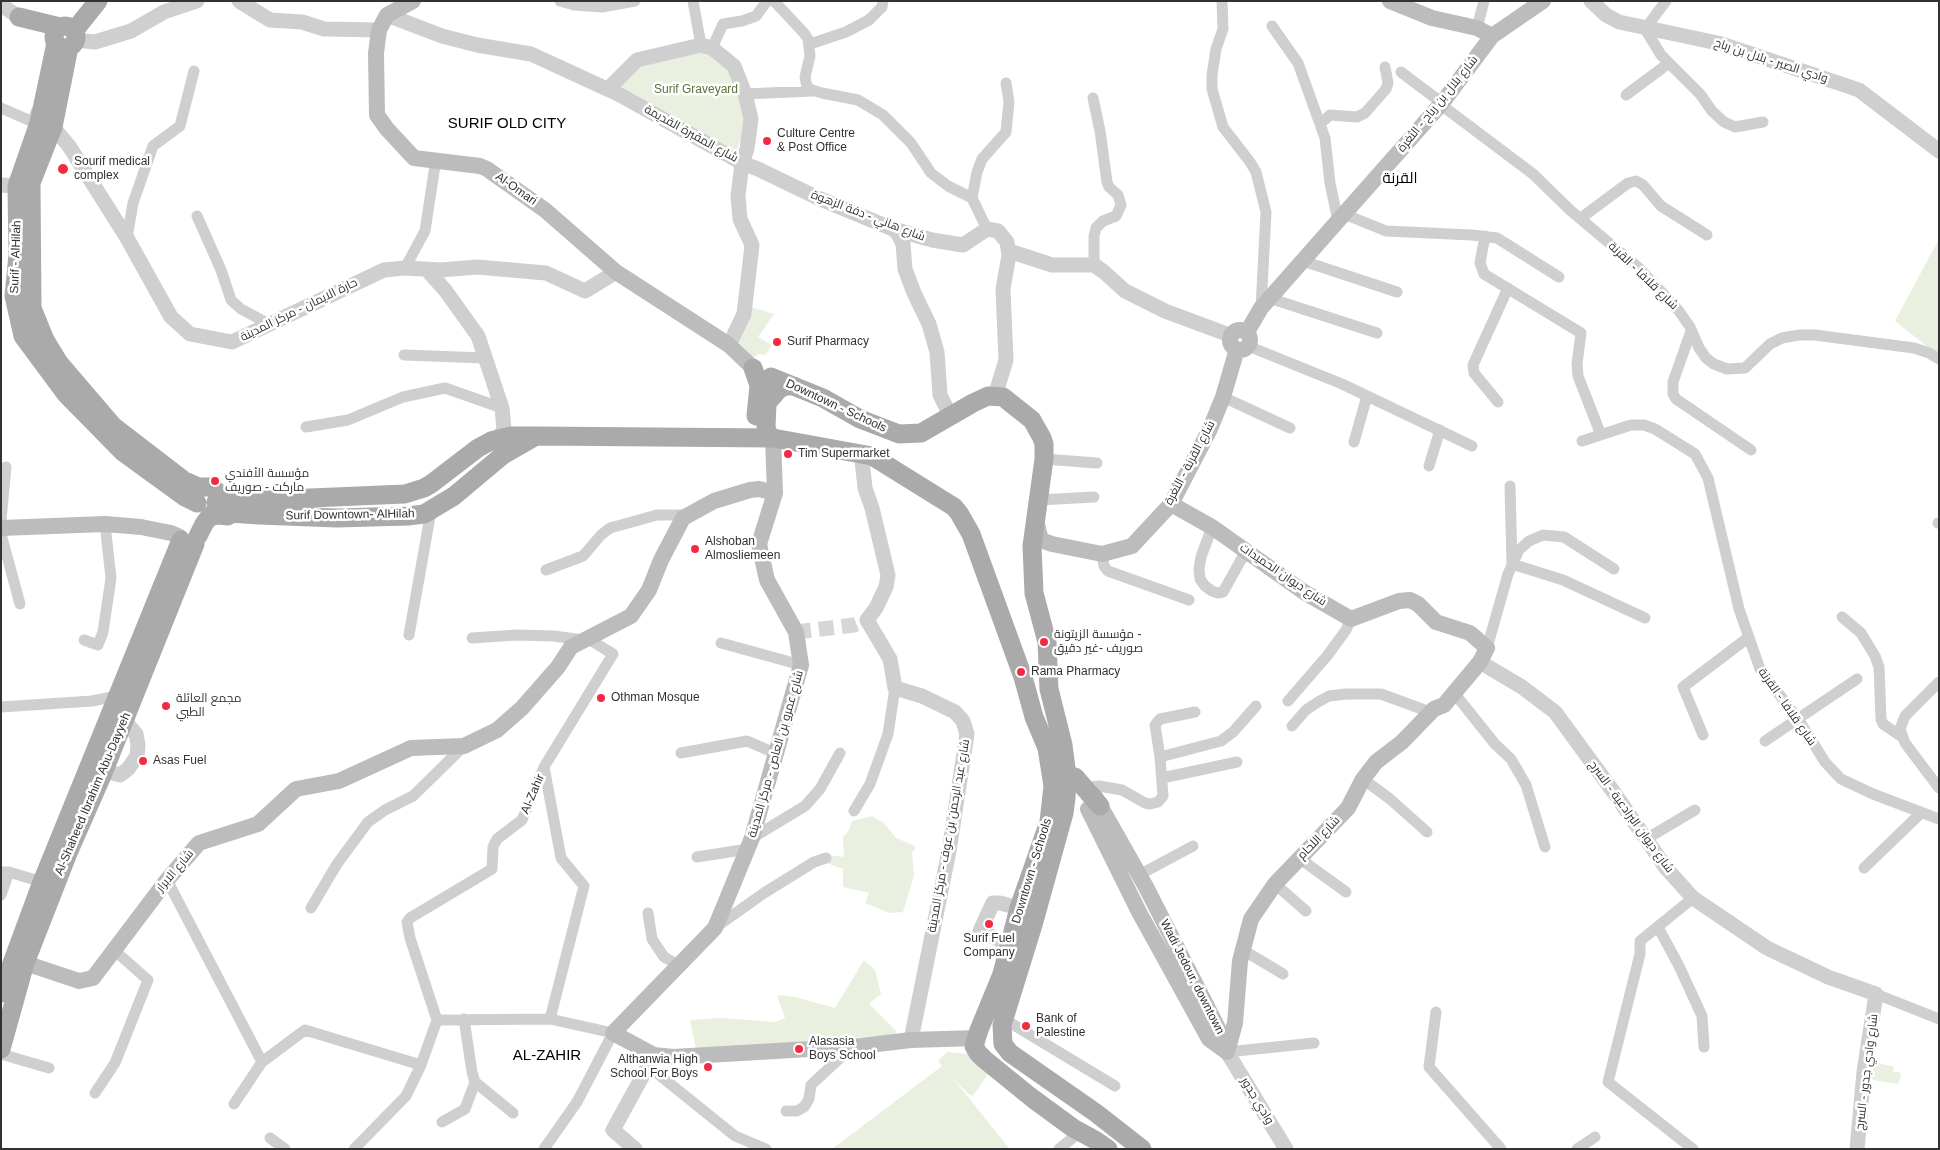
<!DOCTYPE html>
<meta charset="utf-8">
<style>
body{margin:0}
#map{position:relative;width:1940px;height:1150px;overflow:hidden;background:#fff;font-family:Arial,sans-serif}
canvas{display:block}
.frame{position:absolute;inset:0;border:2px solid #323232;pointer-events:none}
</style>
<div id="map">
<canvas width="1940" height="1150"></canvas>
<div class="frame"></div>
</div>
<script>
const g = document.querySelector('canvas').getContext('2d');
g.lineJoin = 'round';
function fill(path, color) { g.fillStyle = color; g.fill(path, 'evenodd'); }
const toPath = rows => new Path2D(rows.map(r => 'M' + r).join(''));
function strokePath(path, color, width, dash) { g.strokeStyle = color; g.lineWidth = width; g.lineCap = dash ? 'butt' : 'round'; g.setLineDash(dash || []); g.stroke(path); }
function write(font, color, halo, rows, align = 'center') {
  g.font = font + ' Arial,Cairo,sans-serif'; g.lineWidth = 5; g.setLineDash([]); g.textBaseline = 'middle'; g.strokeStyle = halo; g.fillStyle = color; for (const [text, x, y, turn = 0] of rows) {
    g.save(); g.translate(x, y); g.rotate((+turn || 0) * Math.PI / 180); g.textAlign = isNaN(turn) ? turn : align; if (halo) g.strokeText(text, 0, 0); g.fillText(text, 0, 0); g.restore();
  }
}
const green = toPath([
 [706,49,731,68,747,121,737,150,609,93,638,63],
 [1939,239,1939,356,1895,321],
 [748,306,774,314,758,337,772,345,765,355,759,354,753,358,739,342,739,333],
 [872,816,884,823,896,838,915,846,915,849,912,852,914,876,903,912,889,913,865,903,869,893,843,887,843,869,827,863,827,855,844,857,843,837,849,830,852,821],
 [864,960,875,970,881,994,869,1004,897,1032,892,1035,696,1049,690,1020,721,1018,776,1022,785,1018,777,995,795,997,835,1008],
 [947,1052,968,1054,990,1071,973,1096,967,1093,951,1076,1009,1148,832,1149,942,1066,938,1061],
 [1870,1061,1894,1067,1893,1072,1900,1072,1901,1077,1898,1084,1866,1079]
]);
const tertiaryTunnel = toPath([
 [796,632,854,625,867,620]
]);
const minor = toPath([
 [560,1,574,5,602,7,635,1],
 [693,1,701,45],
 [774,1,804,33,808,39,810,56,805,77,807,87,812,90,822,93,858,100,883,115,911,143,931,173,948,186,972,198,987,229],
 [1222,1,1223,29,1216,49,1212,75,1212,89,1223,127,1250,162,1256,172,1266,212,1261,308],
 [1666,1,1645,29,1661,55,1700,94,1712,111,1724,122,1735,127,1763,122],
 [1272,26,1298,63,1325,138,1330,183,1338,221],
 [1477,28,1484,1],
 [810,44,846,32,869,20,882,7,883,1],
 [712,48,723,24,742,21,756,16,767,1],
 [1401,72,1442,103],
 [745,94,813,91],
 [1626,95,1669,63],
 [1093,98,1100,131,1107,182,1109,187,1118,195,1121,205,1116,216,1103,221,1096,228,1094,236,1094,265],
 [1440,104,1533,174,1570,210,1640,269,1679,311,1690,327,1699,348,1706,358,1714,364,1727,369,1745,368,1770,344,1782,338,1799,335,1815,335,1914,348,1929,353,1939,359],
 [1,108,33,122,36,112],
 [1320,124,1330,115,1357,117,1365,113,1386,89,1388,83,1385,67],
 [972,198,977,172,982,159,1006,132,1009,102,1006,83],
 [1344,214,1386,231,1472,235,1497,238,1559,277],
 [197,216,221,270,231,300,241,309,269,324],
 [1581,218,1628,183,1636,181,1643,185,1661,206,1707,235],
 [1485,236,1480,263,1484,274,1581,333,1577,364,1578,376,1601,435],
 [127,238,133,203,153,146,180,126,194,71],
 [1303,261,1397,292],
 [405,268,425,231,436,159],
 [1269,298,1377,333],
 [1691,331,1673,382,1673,394,1676,399,1751,450],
 [1248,346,1342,384,1472,446],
 [404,355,485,358],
 [1223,397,1290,428],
 [1498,402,1474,373,1473,365,1508,288],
 [306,427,348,420,403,397,445,388,502,408],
 [1582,441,1631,425,1644,425,1655,429,1695,454,1708,478,1739,609,1760,669,1798,719,1825,762,1841,779,1873,794,1939,819],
 [1354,442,1367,396],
 [1044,459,1097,463],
 [1429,466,1440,430],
 [1510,486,1512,564,1563,580,1645,618],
 [1039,500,1094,497],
 [1,520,6,467],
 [1938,523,1939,523],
 [1212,527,1201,557,1199,569,1200,579,1205,586,1212,591,1218,593,1223,592,1246,551],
 [1,534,20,604],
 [1102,554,1104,566,1108,571,1189,600],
 [546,570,583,556,601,535,610,528,657,515,687,515],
 [1842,617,1861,633,1875,656,1879,667,1881,719,1883,724,1902,737],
 [409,635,431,511],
 [472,638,517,635,554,636,583,640],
 [84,640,98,645,103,632,111,578,105,524],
 [721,643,801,665],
 [1487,648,1508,574,1519,550,1529,541,1543,535,1564,537,1614,569],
 [1939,682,1905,716,1900,729,1905,743,1939,788],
 [1455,694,1495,744,1511,759,1526,785,1545,847],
 [1288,701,1327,656,1346,630,1351,619],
 [1,707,92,701,117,696],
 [1292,726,1306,710,1318,702,1329,696,1346,694,1381,694,1430,712],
 [1703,735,1683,687,1749,637],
 [1765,741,1857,679],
 [681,753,747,741,777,754],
 [1160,757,1221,741,1233,732,1256,706],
 [544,767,561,858,584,886,550,1019,613,1033,577,1102,544,1149],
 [1162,778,1237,762],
 [1363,779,1390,799,1427,832],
 [1089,787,1099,786,1122,790,1145,803,1150,804,1158,802,1163,796,1160,757,1155,725,1160,719,1195,712],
 [854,811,870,784,888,734,895,688],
 [752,838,805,806,820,789,840,753],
 [1646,839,1695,810],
 [697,857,748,849],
 [1299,858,1346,892],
 [1864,868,1921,813],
 [1,872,9,872,42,882],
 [1139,875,1193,846],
 [167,880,262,1062],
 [1275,884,1306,911],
 [1,895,9,872],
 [311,908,337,864,368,822,385,810,413,796,464,746],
 [648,913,652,939,664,957,679,965],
 [716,927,764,893,814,862,826,858],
 [1658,927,1679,966,1702,1016,1704,1047],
 [1243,950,1283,974],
 [1876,994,1939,1019],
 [1436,1012,1429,1067,1501,1149],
 [1004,1019,1115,1086],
 [437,1020,550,1019],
 [1227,1052,1314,1043],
 [1,1054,49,1068],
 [648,1066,735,1136,766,1149],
 [475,1082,513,1113],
 [95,1093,115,1063,148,980,114,950],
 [234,1104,262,1062,305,1030,421,1065],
 [786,1111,797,1111,804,1107,809,1099,811,1085,853,1046],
 [442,1122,465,1109,475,1082,472,1072,464,1019],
 [270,1138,285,1149],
 [354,1149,406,1096,421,1065,437,1020,410,938,407,922,410,918,492,869,493,847,497,839,522,820,544,767,613,654,587,638],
 [1059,1149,1080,1132],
 [1577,1149,1595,1137],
 [1693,1149,1608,1082,1640,954,1640,941,1693,898]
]);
const tertiary = toPath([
 [239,1,270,20,302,22,324,29,379,30],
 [1591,1,1606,15,1619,22,1722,44,1859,90,1939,151],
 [1,5,19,17],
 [387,15,442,36,477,45,531,54,620,95,742,163,758,169,818,198,893,229,932,240,963,245,987,229,998,231,1007,242,1009,255,1003,289,1006,360,995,396],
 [75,40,95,42,131,31,164,12,197,1],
 [608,89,637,60,701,45,712,48,734,66,745,94,751,119,747,149,742,163,738,196,740,219,752,245,744,314,729,345],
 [53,127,69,146,127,238,171,317,190,334,232,342,384,270,405,268,441,270,477,267,546,273,585,291,616,272],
 [1,185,17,186],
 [893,229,898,234,903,244,905,269,914,293,929,324,937,352,940,395,951,417],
 [1009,251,1052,265,1094,265,1104,272,1125,291,1165,311,1232,336],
 [426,269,445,290,478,336,502,408,504,429,500,436,495,440],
 [859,453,862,460,865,488,872,508,888,575,886,587,876,608,867,620,890,659,895,688,922,696,955,712,963,721,967,734,949,851,911,1040],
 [1480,662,1522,687,1555,712,1615,794,1666,868,1693,898,1767,948,1828,977,1876,994,1864,1072,1857,1149],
 [104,771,120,775,128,769,137,756,138,745,136,734,124,720],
 [1007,958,1002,941,980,931,993,903,1000,903,1019,908],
 [1227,1052,1286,1149],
 [635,1149,613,1130,654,1055]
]);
const secondary = toPath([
 [413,1,387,15,379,30,376,53,377,115,387,129,414,158,480,166,487,169,545,210,616,272,729,345,753,368],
 [1390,1,1432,18,1477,28,1492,36],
 '1230 340a10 10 0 1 1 20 0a10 10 0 1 1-20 0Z',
 [1247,332,1261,308,1442,103,1492,36,1543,1],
 [773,438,775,493,759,544,767,580,796,632,801,665,752,838,715,928,613,1033,654,1055,673,1057,861,1046,911,1040,976,1038],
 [1171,504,1212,527,1304,592,1351,619,1399,601,1410,600,1418,604,1436,622,1470,633,1487,648,1480,662,1444,705,1434,709,1402,742,1376,762,1363,779,1348,808,1275,884,1251,919,1240,961,1235,1023,1227,1052],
 [1036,521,1041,540,1052,544,1102,554,1132,546,1171,504,1210,429,1223,397,1237,349],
 [1,528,105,524,141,527,171,533,180,537],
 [1094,795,1146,887,1225,1042,1227,1052],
 [1088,809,1139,912,1209,1039,1227,1052],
 [25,963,79,981,93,978,167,880,199,843,258,824,296,789,339,781,411,748,464,746,497,730,522,708,558,667,571,647,631,616,649,590,661,560,683,518,714,501,750,490,759,489,775,493]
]);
const primary = toPath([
 [19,17,60,27],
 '54 37a11 11 0 1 1 22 0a11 11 0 1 1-22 0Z',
 [74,31,98,1],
 [56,43,39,123,17,186,18,255,14,296,23,336,66,394,123,452,185,497,197,503],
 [69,47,53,127,31,183,32,308,45,340,59,363,113,426,182,479],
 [753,368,759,385,756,416],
 [771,377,823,398,860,419,899,434,921,433,973,403,988,396,1003,397,1032,420,1042,438,1044,444,1044,459,1032,546,1034,593,1047,642,1049,689,1063,745,1067,776,1066,798,1064,813,1033,925,1002,1025,1003,1044,1010,1053,1096,1113,1142,1149],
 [773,438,768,434,766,427,767,403,779,389,786,386,794,386],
 [187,482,198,487,211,487,224,497,235,500],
 [216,502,405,494,424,488,431,484,478,448,491,441,511,436,537,436,773,438,872,456,954,507,959,513,971,534,1023,677,1034,717,1047,748,1053,786,1049,822,1019,908,1002,974,979,1030,974,1046,978,1053,984,1059,1032,1098,1073,1128,1095,1140,1108,1149],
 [214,512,259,515,337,518,408,516,424,514,454,496,503,455,536,436],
 [198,536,204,524,209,517,218,515,228,516],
 [1057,776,1075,777,1100,806],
 [1,993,42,882,181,540],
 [1,1049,25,963,68,853,101,778,195,544]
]);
const markers = [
 [767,141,5,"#f42a41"],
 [63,169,6,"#f42a41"],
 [777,342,5,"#f42a41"],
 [788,454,5,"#f42a41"],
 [215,481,5,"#f42a41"],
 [695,549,5,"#f42a41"],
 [1044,642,5,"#f42a41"],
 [1021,672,5,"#f42a41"],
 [601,698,5,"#f42a41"],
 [166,706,5,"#f42a41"],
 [143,761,5,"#f42a41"],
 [989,924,5,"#f42a41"],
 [1026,1026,5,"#f42a41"],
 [799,1049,5,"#f42a41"],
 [708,1067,5,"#f42a41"]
];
const streetNames = [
 ["وادي الصير - بلال بن رباح",1771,61,18],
 ["شارع بلال بن رباح - الثغرة",1438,104,-51],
 ["شارع المقبرة القديمة",691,134,29],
 ["Al-Omari",516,189,35],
 ["شارع هاني - دفة الزهوة",868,216,21],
 ["Surif - AlHilah",16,257,-88],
 ["شارع قلافا - القرنة",1643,276,44],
 ["حارة الايمان - مركز المدينة",299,310,-26],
 ["Downtown - Schools",836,406,25],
 ["شارع القرنة - الثغرة",1190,463,-62],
 ["Surif Downtown- AlHilah",350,515,-1],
 ["شارع ديوان الحميدات",1283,575,34],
 ["شارع قلافا - القرنة",1787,707,55],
 ["شارع عمرو بن العاص - مركز المدينة",776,754,-74],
 ["Al-Shaheed Ibrahim Abu-Dayyeh",93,794,-67],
 ["Al-Zahir",533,794,-67],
 ["شارع ديوان البرادعية - السرج",1631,817,54],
 ["شارع عبد الرحمن بن عوف - مركز المدينة",949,836,-80],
 ["شارع اللحام",1319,838,-46],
 ["شارع الابرار",175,871,-50],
 ["Downtown - Schools",1032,871,-73],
 ["Wadi Jedour, downtown",1192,977,63],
 ["شارع وادي جدور - السرج",1867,1072,-83],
 ["وادي جدور",1257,1101,59]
];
const parkNames = [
 ["Surif Graveyard",696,90]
];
const poiNames = [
 ["Culture Centre",777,134],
 ["& Post Office",777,148],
 ["Sourif medical",74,162],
 ["complex",74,176],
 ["Surif Pharmacy",787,342],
 ["Tim Supermarket",798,454],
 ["مؤسسة الأفندي",225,474],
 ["ماركت - صوريف",225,488],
 ["Alshoban",705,542],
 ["Almosliemeen",705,556],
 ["مؤسسة الزيتونة -",1054,635],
 ["صوريف -غير دقيق",1054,649],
 ["Rama Pharmacy",1031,672],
 ["Othman Mosque",611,698],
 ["مجمع العائلة",176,699],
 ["الطبي",176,713],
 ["Asas Fuel",153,761],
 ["Surif Fuel",989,939,"center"],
 ["Company",989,953,"center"],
 ["Bank of",1036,1019],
 ["Palestine",1036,1033],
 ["Alasasia",809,1042],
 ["Boys School",809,1056],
 ["Althanwia High",698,1060,"right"],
 ["School For Boys",698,1074,"right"]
];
const quarterNames = [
 ["SURIF OLD CITY",507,124],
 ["القرنة",1400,179],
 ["AL-ZAHIR",547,1056]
];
fill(green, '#e9f0e0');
strokePath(tertiaryTunnel, '#d6d6d6', 15, [15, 8]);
strokePath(minor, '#cfcfcf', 11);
strokePath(tertiary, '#cfcfcf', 15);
strokePath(secondary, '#bcbcbc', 16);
strokePath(primary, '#aaa', 19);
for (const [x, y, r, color] of markers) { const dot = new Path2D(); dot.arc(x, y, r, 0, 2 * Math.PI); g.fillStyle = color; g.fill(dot); strokePath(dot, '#fff', 2); }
write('12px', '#323232', '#fff', streetNames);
write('12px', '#57733b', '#fff', parkNames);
write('12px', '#323232', '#fff', poiNames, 'left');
write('15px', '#000', '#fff', quarterNames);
</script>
